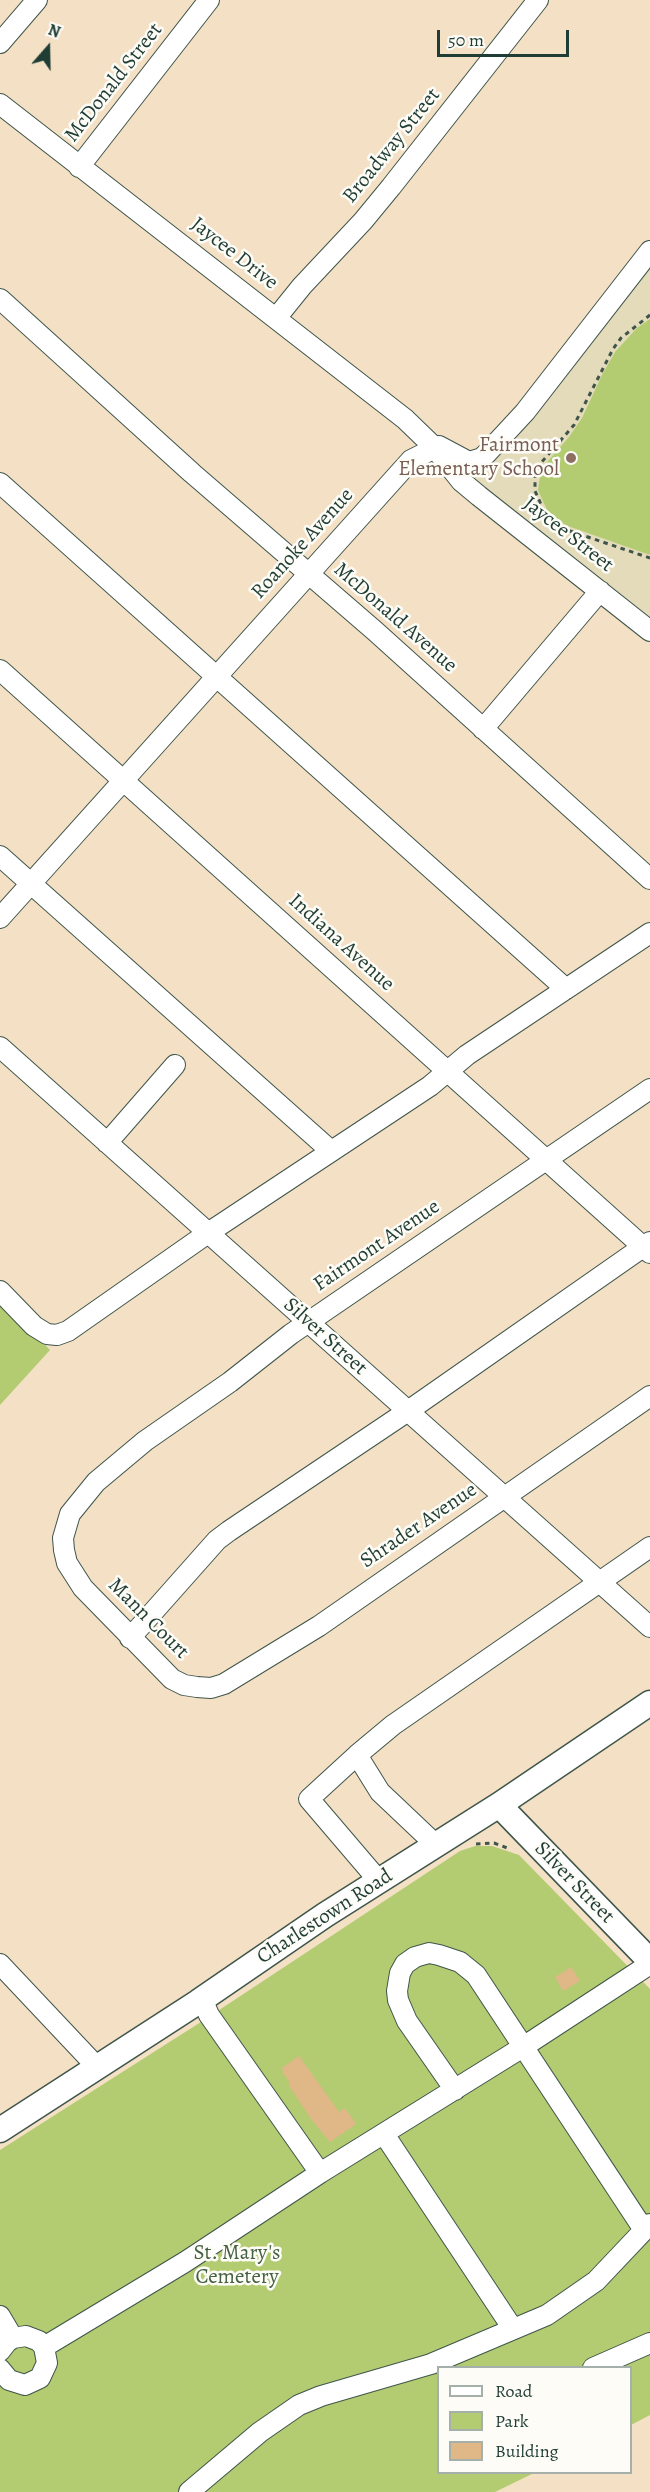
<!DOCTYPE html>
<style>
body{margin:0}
#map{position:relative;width:650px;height:2492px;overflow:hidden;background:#f4e0c5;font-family:Alegreya,serif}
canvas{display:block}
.legend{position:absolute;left:437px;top:2366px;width:195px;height:108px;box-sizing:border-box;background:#fdfcf7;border:2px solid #a4b0a9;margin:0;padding:8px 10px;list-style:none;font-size:18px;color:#1f3d34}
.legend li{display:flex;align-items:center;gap:12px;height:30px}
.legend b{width:30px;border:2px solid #a4b0a9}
.north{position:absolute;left:18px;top:18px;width:60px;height:60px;-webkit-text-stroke:4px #fdfcf7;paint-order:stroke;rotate:20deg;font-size:16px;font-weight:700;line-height:24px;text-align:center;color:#1f3d34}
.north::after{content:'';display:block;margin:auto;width:21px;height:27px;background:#1f3d34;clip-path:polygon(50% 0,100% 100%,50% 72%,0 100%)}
.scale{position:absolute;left:437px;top:30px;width:132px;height:27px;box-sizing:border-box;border:3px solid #1f3d34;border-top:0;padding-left:8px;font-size:18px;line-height:21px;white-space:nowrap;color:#1f3d34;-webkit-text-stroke:4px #fdfcf7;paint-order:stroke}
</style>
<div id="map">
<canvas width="650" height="2492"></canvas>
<ul class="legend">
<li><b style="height:8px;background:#fff"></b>Road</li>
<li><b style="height:16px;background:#b3cc71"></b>Park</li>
<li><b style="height:16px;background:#e0b787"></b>Building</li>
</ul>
<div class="north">N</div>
<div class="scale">50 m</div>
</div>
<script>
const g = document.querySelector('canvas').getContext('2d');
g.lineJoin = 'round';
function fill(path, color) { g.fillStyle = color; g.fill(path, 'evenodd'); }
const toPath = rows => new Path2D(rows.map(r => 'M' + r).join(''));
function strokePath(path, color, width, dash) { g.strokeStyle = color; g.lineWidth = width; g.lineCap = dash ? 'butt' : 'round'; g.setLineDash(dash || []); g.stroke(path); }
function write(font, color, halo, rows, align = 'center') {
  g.font = font + ' Alegreya,serif'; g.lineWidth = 5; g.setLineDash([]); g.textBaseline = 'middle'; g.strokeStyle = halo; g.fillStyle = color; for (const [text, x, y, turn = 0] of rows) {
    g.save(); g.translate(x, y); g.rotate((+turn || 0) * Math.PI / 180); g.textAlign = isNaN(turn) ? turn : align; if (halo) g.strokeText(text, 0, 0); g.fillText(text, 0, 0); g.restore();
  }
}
const built = toPath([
 [650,265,650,617,471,476,513,440]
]);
const green = toPath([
 [650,319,650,555,565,525,547,510,538,490,541,469,569,437,582,418,602,375,615,352,637,328],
 [0,1298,50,1350,0,1405],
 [475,1846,492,1846,519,1855,650,1989,650,2415,631,2425,630,2368,438,2368,438,2472,534,2473,495,2492,0,2492,0,2150,204,2020,460,1851]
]);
const building = toPath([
 [571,1967,580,1981,563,1991,555,1977],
 [299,2056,339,2112,345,2108,356,2124,330,2142,311,2119,288,2084,290,2083,283,2073,282,2068]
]);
const path = toPath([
 [650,315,621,338,613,349,574,425,540,464,535,476,535,491,544,511,567,530,650,558],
 [476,1844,494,1843,510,1849]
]);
const minor = toPath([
 [0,43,37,0],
 [0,104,405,419,434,447,461,481,479,496,650,631],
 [79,167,209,0],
 [0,299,192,473,375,631,650,879],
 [277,317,302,286,363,221,391,187,538,0],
 [0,483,566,989],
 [0,670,650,1253],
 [483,729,600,591],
 [0,856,331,1151],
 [0,918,411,460,439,446,469,462,482,458,487,453,525,412,650,251],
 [0,1047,650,1627],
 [650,1089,291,1334,230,1382,145,1441,96,1482,70,1514,63,1538,64,1550,67,1563,83,1588,172,1679,184,1685,197,1687,211,1688,224,1684,319,1626,650,1396],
 [107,1143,175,1065],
 [0,1291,34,1326,47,1334,57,1335,68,1331,208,1233,430,1086,467,1055,650,933],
 [130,1638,217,1540,229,1531,408,1411,650,1242],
 [357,1755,309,1799,379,1881],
 [436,1845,380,1792,357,1755,393,1725,650,1547],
 [0,1964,98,2068],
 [202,1999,209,2015,320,2173,523,2047,650,1964],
 [455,2090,407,2021,398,2000,397,1991,400,1973,405,1964,415,1957,429,1953,439,1955,460,1962,476,1975,644,2230],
 [384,2134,513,2329],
 [0,2316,13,2338],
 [44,2347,185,2262,320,2173],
 [0,2351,7,2342,13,2338,26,2336,39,2341,44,2347,47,2363,40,2378,25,2385,9,2380,0,2369],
 [593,2368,650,2343],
 [189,2492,260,2432,299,2405,321,2396,431,2364,547,2315,596,2281,650,2224]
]);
const major = toPath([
 [499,1805,650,1961],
 [0,2130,198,2002,325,1915,499,1805,650,1703]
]);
const markers = [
 [571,458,6,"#8d6e63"]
];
const streetNames = [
 ["McDonald Street",114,83,-52],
 ["Broadway Street",392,146,-51],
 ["Jaycee Drive",234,254,38],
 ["Jaycee Street",568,535,38],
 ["Roanoke Avenue",303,544,-48],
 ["McDonald Avenue",395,618,41],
 ["Indiana Avenue",341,943,42],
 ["Fairmont Avenue",377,1246,-34],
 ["Silver Street",325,1337,42],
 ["Shrader Avenue",419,1526,-34],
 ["Mann Court",148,1619,45],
 ["Silver Street",574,1883,46],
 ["Charlestown Road",325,1917,-33]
];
const educationNames = [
 ["Fairmont",559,446],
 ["Elementary School",559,470]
];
const parkNames = [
 ["St. Mary's",237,2254],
 ["Cemetery",237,2278]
];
fill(built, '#e3dbba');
fill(green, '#b3cc71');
fill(building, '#e0b787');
strokePath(minor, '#3f554a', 22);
strokePath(major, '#3f554a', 27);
strokePath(path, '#3f554a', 3, [4.5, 4.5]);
strokePath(minor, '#fff', 20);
strokePath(major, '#fff', 24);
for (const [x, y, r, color] of markers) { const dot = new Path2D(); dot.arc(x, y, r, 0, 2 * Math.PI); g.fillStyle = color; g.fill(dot); strokePath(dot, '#fdfcf7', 2); }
write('21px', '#1f3d34', '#fdfcf7', streetNames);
write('21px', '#785e54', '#fdfcf7', educationNames, 'right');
write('21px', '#446143', '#fdfcf7', parkNames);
</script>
